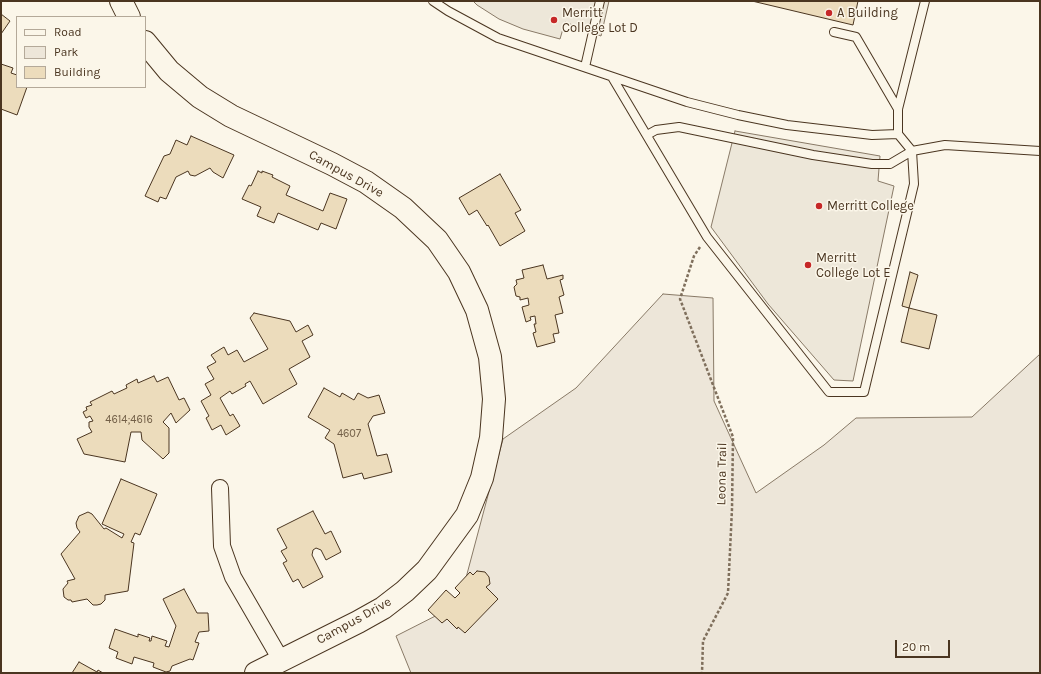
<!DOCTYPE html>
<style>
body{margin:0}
#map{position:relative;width:1041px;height:674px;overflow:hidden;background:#fbf6e9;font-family:Karla,sans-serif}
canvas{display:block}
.frame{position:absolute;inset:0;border:2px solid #4a3520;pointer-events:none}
.legend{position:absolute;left:16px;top:16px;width:130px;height:72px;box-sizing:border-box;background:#fbf6e9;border:1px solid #b4a999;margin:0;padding:5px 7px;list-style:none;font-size:12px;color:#4a3520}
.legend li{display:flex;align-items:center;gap:8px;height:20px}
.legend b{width:20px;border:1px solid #b4a999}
.scale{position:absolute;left:895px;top:640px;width:55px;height:18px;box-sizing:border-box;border:2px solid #4a3520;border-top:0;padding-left:5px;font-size:12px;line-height:14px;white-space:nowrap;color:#4a3520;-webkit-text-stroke:3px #fbf6e9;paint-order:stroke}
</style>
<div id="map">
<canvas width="1041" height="674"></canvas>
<div class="frame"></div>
<ul class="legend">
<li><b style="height:5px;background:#fbf6e9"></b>Road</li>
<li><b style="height:11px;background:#ede6d9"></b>Park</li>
<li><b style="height:11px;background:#ecdcbc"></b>Building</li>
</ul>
<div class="scale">20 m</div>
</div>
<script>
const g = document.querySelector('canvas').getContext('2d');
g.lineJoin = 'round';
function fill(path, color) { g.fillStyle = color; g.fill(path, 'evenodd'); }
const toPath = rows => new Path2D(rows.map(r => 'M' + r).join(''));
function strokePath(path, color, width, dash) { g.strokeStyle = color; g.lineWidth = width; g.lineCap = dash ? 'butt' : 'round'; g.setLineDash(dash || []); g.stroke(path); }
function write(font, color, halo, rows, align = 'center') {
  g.font = font + ' Karla,sans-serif'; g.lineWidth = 3; g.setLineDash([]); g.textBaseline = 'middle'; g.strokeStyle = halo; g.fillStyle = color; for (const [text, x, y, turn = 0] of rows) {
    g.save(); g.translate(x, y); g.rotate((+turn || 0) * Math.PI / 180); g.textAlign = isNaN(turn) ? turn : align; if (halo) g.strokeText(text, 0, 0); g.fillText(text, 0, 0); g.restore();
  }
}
const green = toPath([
 [663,294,713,298,714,401,756,493,824,445,856,418,972,417,1040,354,1040,673,411,673,396,636,459,604,503,439,576,388,663,294]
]);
const parking = toPath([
 [473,1,609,1,601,36,565,22,560,39,523,29,499,19,477,5,473,1],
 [735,131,880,156,878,181,894,186,853,381,834,380,768,304,711,227,735,131]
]);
const building = toPath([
 [752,1,858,1,853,25,752,1],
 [1,14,10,21,1,34,1,14],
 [1,64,13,68,11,73,17,75,17,87,27,87,17,115,1,109,1,64],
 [191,136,234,155,223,178,213,172,210,168,195,176,190,175,188,171,176,177,166,199,160,197,158,202,145,196,164,156,170,154,176,140,187,145,191,136],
 [258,171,262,173,262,171,273,175,272,177,290,186,286,195,323,211,330,193,347,199,336,229,321,223,318,230,278,213,274,223,257,216,261,207,242,199,249,185,251,186,258,171],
 [500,174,521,210,515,213,525,231,500,246,488,225,487,226,477,210,469,215,459,198,500,174],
 [543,265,547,279,563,275,563,279,560,280,564,295,559,297,563,313,555,315,559,333,553,334,555,342,537,347,533,333,536,332,534,324,536,324,535,316,530,317,531,320,526,322,522,307,529,305,528,298,520,300,520,297,516,296,514,287,517,284,516,280,524,278,522,270,543,265],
 [910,272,918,275,909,308,902,306,910,272],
 [909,308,937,315,929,349,901,342,909,308],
 [254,313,290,321,296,332,308,325,313,335,302,341,310,357,289,369,297,384,263,404,250,381,245,384,246,386,232,394,230,391,220,398,230,416,233,414,240,426,226,435,221,425,212,430,206,418,209,416,201,401,211,395,205,384,214,379,207,367,216,362,211,355,224,347,228,355,237,350,244,362,268,349,250,318,254,313],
 [154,376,157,382,168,377,179,400,184,398,190,410,176,423,171,413,163,422,169,428,169,453,163,459,142,440,141,432,131,432,125,462,84,454,77,439,92,432,89,427,89,422,93,421,90,416,86,418,83,412,87,410,86,407,92,405,90,402,112,391,114,394,127,388,126,385,137,379,138,383,154,376],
 [324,388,340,397,342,393,354,400,358,393,368,398,379,395,385,413,373,416,368,424,377,456,387,454,392,472,364,479,362,473,343,478,334,444,325,438,330,430,308,417,324,388],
 [121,479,157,494,140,535,135,533,131,542,134,543,128,591,105,595,105,600,101,604,97,605,93,605,87,599,72,602,71,600,68,600,64,597,63,589,68,583,67,581,75,579,61,554,80,532,77,528,76,523,79,516,88,512,92,514,104,529,106,528,122,538,124,534,102,524,121,479],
 [313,511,325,534,331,531,341,552,326,560,321,550,316,548,313,550,312,555,323,577,303,588,298,579,293,582,283,563,287,561,281,551,287,548,277,529,313,511],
 [477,571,485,572,489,577,490,584,486,587,498,599,465,633,458,627,457,629,447,619,442,623,428,610,446,590,455,598,460,593,455,588,470,572,473,575,477,571],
 [184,589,197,613,208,613,209,631,199,632,195,642,199,643,193,660,190,659,172,666,170,671,166,672,153,667,154,663,134,657,132,664,116,658,118,652,109,648,115,629,138,637,138,634,150,638,149,641,151,641,152,636,167,641,165,646,169,647,176,626,163,599,184,589],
 [79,662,97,672,98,670,103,673,72,673,79,662]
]);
const path = toPath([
 [700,247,694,256,680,299,733,437,732,509,728,593,703,641,702,673]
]);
const lane = toPath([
 [433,1,448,11,498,38,687,102,738,115,787,125,872,135,898,134,912,151,945,145,1040,151],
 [834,32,856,37,898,109],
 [585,67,600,1],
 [612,77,707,237,829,392,864,392,914,184,912,151,890,164,872,164,813,155,679,127,656,130,647,135],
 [898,134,898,109,925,1]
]);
const street = toPath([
 [220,488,222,546,233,577,281,660]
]);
const secondary = toPath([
 [121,1,129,17],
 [145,42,169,71,200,97,231,116,332,164,366,182,403,208,437,240,459,272,477,310,490,357,494,399,491,438,482,478,467,515,427,570,405,591,383,608,358,622,256,673]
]);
const markers = [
 [829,13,4,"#c62828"],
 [554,20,4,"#c62828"],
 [819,206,4,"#c62828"],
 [808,265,4,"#c62828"]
];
const numberNames = [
 ["4614;4616",129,420],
 ["4607",349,434]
];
const poiNames = [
 ["Merritt",562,13],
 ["College Lot D",562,28],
 ["A Building",837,13],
 ["Merritt College",827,206],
 ["Merritt",816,258],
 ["College Lot E",816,273]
];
const streetNames = [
 ["Campus Drive",346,174,29],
 ["Leona Trail",722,474,-89],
 ["Campus Drive",354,621,-29]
];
fill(green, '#ede6d9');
strokePath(green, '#887966', 1);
fill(parking, '#ede7d9');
strokePath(parking, '#887966', 1);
fill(building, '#ecdcbc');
strokePath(building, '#4a3520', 1);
strokePath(lane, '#4a3520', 10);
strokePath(street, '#4a3520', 18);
strokePath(secondary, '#4a3520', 24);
strokePath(path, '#7f6f5c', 2.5, [3, 2]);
strokePath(lane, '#fbf6e9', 8);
strokePath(street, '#fbf6e9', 16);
strokePath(secondary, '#fbf6e9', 22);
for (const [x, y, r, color] of markers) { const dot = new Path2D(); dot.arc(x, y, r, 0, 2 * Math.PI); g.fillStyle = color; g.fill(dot); strokePath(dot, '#fbf6e9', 1.5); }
write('11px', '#725f47', null, numberNames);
write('13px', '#4a3520', '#fbf6e9', poiNames, 'left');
write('13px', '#4a3520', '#fbf6e9', streetNames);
</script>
